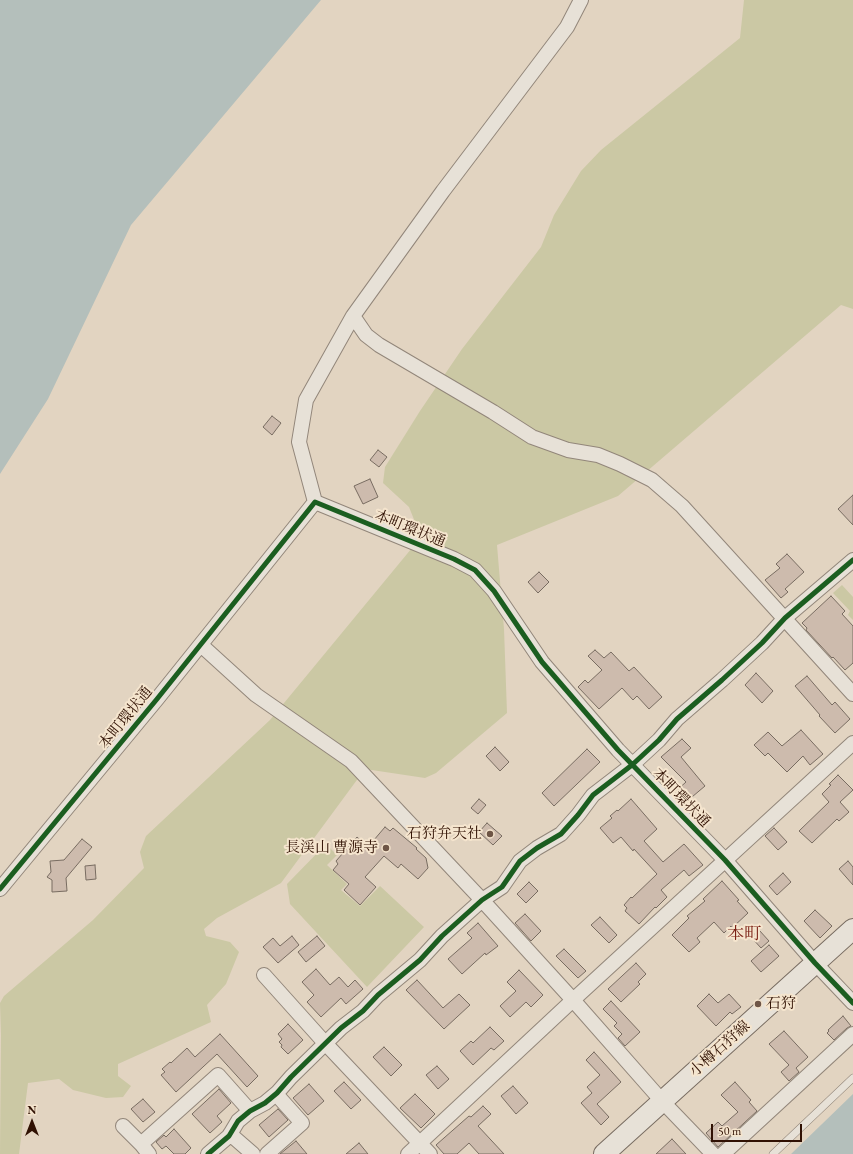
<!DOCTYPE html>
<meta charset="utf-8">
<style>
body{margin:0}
#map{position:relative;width:853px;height:1154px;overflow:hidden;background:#e2d4c1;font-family:"EB Garamond",serif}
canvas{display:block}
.north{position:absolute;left:12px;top:1102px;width:40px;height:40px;-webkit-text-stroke:3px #f5e5ce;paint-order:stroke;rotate:0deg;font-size:11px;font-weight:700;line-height:16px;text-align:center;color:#301103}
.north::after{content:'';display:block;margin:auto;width:14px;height:18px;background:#301103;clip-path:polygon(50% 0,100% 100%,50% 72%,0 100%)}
.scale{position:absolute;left:711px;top:1124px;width:91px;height:18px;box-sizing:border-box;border:2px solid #301103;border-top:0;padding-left:5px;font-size:12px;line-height:14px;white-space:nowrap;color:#301103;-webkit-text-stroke:3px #f5e5ce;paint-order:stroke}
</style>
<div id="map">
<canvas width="853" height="1154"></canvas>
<div class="north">N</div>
<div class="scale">50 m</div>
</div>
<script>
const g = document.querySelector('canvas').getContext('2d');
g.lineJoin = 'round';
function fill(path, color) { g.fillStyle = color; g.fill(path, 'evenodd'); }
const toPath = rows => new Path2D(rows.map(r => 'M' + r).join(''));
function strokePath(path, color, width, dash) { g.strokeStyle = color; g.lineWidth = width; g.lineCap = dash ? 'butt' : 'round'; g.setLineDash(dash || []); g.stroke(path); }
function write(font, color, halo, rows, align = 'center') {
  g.font = font + ' "EB Garamond","Noto Serif JP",serif'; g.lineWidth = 4; g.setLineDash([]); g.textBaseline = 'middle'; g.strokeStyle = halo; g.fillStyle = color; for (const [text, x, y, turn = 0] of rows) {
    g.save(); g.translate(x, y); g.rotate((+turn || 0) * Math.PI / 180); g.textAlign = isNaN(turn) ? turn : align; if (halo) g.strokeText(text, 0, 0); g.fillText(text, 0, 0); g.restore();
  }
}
const green = toPath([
 [744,0,853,0,853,309,841,305,618,496,497,545,504,629,507,713,436,773,425,778,365,769,281,883,217,918,204,929,206,936,230,942,239,952,226,984,207,1005,211,1022,118,1064,118,1076,131,1086,123,1097,106,1098,73,1090,59,1079,28,1083,19,1154,0,1154,1,1035,0,1003,4,996,93,920,144,868,140,852,146,836,270,720,421,537,409,507,383,483,385,467,420,411,462,349,541,247,554,215,581,171,601,150,740,38],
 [842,585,853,597,853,620,848,615,850,611,833,593],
 [326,844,337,855,327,865,347,884,341,890,360,906,380,886,424,927,367,987,290,904,287,884]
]);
const water = toPath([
 [0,0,321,0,131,225,48,399,0,474],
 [853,1094,853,1154,791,1154]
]);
const building = toPath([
 [272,416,281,423,272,435,263,427,272,416],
 [378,450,387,457,379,467,370,460,378,450],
 [370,479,378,497,363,504,354,486,370,479],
 [853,495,853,525,838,509,853,495],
 [787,554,804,572,785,589,788,592,781,598,765,580,780,568,776,564,787,554],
 [539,572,549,582,538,593,528,582,539,572],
 [831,596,845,611,842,614,853,626,853,663,845,670,833,657,832,658,806,630,807,628,802,623,831,596],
 [595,650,604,658,611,652,629,671,634,667,662,697,649,709,637,696,633,700,622,688,599,709,578,687,585,680,588,683,602,670,588,656,595,650],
 [756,673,773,691,762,703,745,685,756,673],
 [807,676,832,705,835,702,850,719,835,733,819,716,820,715,795,686,807,676],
 [801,730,823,754,810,765,803,756,787,772,768,753,765,756,754,745,768,732,782,746,801,730],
 [682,739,691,748,681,757,705,786,686,802,676,791,686,782,661,757,682,739],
 [495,747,509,762,500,771,486,756,495,747],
 [587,749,600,762,554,806,542,793,587,749],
 [838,775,853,790,840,802,849,812,839,821,837,819,812,843,799,831,829,802,822,794,831,785,829,784,838,775],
 [479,799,486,805,478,814,471,808,479,799],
 [631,799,657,829,644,841,663,862,684,844,703,865,689,876,684,870,661,890,667,897,656,908,655,907,639,924,625,911,627,908,624,905,631,897,632,898,657,874,634,849,633,851,621,837,613,843,600,828,612,818,610,816,617,810,618,811,631,799],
 [487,823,502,836,493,845,479,832,487,823],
 [385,827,390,831,393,828,417,848,416,849,426,858,428,868,418,879,401,864,398,868,384,856,365,877,376,887,360,905,344,890,349,884,333,870,338,864,336,861,357,837,368,847,385,827],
 [774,828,787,842,778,850,765,836,774,828],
 [82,839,92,847,66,878,67,891,52,892,52,880,47,877,51,872,50,861,64,860,82,839],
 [848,861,853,867,853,885,839,869,848,861],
 [95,865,96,879,86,880,85,866,95,865],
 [783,873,791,882,777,895,769,886,783,873],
 [722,881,739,900,737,901,748,913,732,928,731,926,724,933,714,922,697,938,700,942,689,952,672,935,689,918,687,916,705,901,703,899,722,881],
 [529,882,538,891,526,903,517,894,529,882],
 [815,910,832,926,820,938,804,921,815,910],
 [525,914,541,931,531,941,515,923,525,914],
 [600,917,617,935,609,943,591,925,600,917],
 [478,923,498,946,486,955,485,953,462,974,448,959,472,938,467,933,478,923],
 [759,930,769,941,761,948,751,937,759,930],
 [292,936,299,945,278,963,263,947,273,938,280,946,292,936],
 [317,936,325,946,306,962,298,952,317,936],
 [769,945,779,956,761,972,751,961,769,945],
 [564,949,586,971,578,978,556,956,564,949],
 [636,963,646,974,638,982,640,984,621,1002,608,989,636,963],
 [316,969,330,985,339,977,348,987,355,980,363,989,346,1004,341,998,321,1017,307,1002,314,995,302,982,316,969],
 [519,970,543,995,531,1007,526,1002,510,1017,500,1006,516,991,507,982,519,970],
 [417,980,443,1008,459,994,470,1005,444,1029,406,990,417,980],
 [709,994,718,1003,729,994,741,1007,732,1014,730,1012,716,1026,697,1006,709,994],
 [611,1001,640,1032,625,1046,618,1038,622,1034,614,1026,617,1023,603,1009,611,1001],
 [843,1016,851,1026,847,1028,834,1040,827,1033,829,1031,828,1030,843,1016],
 [288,1024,303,1040,288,1054,281,1047,282,1045,279,1042,282,1039,278,1034,288,1024],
 [490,1027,504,1041,494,1050,491,1048,473,1065,460,1051,471,1041,473,1043,490,1027],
 [784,1031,808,1057,796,1068,799,1072,789,1081,781,1072,789,1065,769,1044,784,1031],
 [220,1034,258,1076,247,1087,217,1054,176,1092,161,1075,165,1072,162,1069,170,1062,171,1063,187,1048,195,1057,220,1034],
 [384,1047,402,1065,391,1076,373,1057,384,1047],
 [594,1052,621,1082,597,1104,609,1117,601,1125,581,1103,592,1093,587,1087,600,1075,586,1060,594,1052],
 [437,1066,449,1079,438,1089,426,1075,437,1066],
 [344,1082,361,1100,351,1109,334,1091,344,1082],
 [735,1082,751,1100,749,1102,757,1111,718,1147,706,1133,718,1122,722,1126,738,1112,721,1095,735,1082],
 [309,1084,324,1101,308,1115,293,1098,309,1084],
 [513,1086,528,1103,516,1114,501,1096,513,1086],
 [219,1089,231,1103,217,1116,222,1122,210,1133,192,1114,219,1089],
 [415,1094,435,1114,421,1128,400,1108,415,1094],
 [143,1099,155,1112,143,1122,131,1109,143,1099],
 [483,1106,491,1114,478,1126,504,1154,479,1154,469,1143,457,1154,444,1154,436,1145,469,1116,471,1117,483,1106],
 [278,1109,288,1120,269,1137,259,1125,278,1109],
 [174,1129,191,1148,185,1154,174,1154,166,1146,162,1149,156,1142,164,1135,166,1137,174,1129],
 [672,1139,686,1154,656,1154,672,1139],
 [296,1141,307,1154,280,1154,296,1141],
 [359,1143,368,1154,346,1154,359,1143]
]);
const service = toPath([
 [773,1154,853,1078]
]);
const minor = toPath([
 [353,316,366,335,379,345,493,412,532,437,568,450,598,455,620,464,652,480,682,506,853,694],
 [315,502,299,442,306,400,353,316,443,191,567,27,581,0],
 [201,645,256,695,351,761,482,900,573,1000,662,1101,713,1154],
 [0,889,157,699,315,502,454,559,475,570,494,591,542,662,618,750,725,860,815,963,853,1003],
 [264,975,325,1043,430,1154],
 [123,1126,141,1144,149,1154],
 [230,1134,253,1154],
 [141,1144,218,1075,250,1111],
 [208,1154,229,1136,238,1121,250,1111,265,1103,277,1093,291,1077,341,1028,363,1011,378,995,420,960,442,936,482,900,502,887,520,861,537,848,561,834,578,815,593,795,632,765,659,740,677,719,722,680,762,643,785,618,853,560],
 [267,1154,302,1123,276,1094],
 [408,1154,573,1000,853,743],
 [723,1154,853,1034]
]);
const secondary = toPath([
 [604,1154,853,929]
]);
const cycleway = toPath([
 [0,889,157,699,315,502,454,559,475,570,494,591,542,662,618,750,725,860,815,963,853,1003],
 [208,1154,229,1136,238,1121,250,1111,265,1103,277,1093,291,1077,341,1028,363,1011,378,995,420,960,442,936,482,900,502,887,520,861,537,848,561,834,578,815,593,795,632,765,659,740,677,719,722,680,762,643,785,618,853,560]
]);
const markers = [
 [490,834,4,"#6e5546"],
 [386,848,4,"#6e5546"],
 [758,1004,4,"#6e5546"]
];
const streetNames = [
 ["本町環状通",410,529,22],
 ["本町環状通",126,718,-51],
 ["本町環状通",681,798,46],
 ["小樽石狩線",720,1049,-42]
];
const poiNames = [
 ["石狩弁天社",482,834],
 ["長渓山 曹源寺",378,848],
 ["石狩",766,1004,"left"]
];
const quarterNames = [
 ["本町",744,934]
];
fill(green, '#cbc8a4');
fill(water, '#b4bfbb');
fill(building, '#cdbbad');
strokePath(building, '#786c61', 1);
strokePath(service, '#92867a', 8);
strokePath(minor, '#92867a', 16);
strokePath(secondary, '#786c61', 22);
strokePath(service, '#e7e1d7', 7);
strokePath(minor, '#e7e1d7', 14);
strokePath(secondary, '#e7e1d7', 20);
strokePath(cycleway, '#1b5e20', 5);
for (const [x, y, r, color] of markers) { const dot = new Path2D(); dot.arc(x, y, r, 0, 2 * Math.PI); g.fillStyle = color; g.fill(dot); strokePath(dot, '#f5e5ce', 1.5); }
write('15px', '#301103', '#f5e5ce', streetNames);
write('15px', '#301103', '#f5e5ce', poiNames, 'right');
write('17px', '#7a1f14', '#f5e5ce', quarterNames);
</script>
